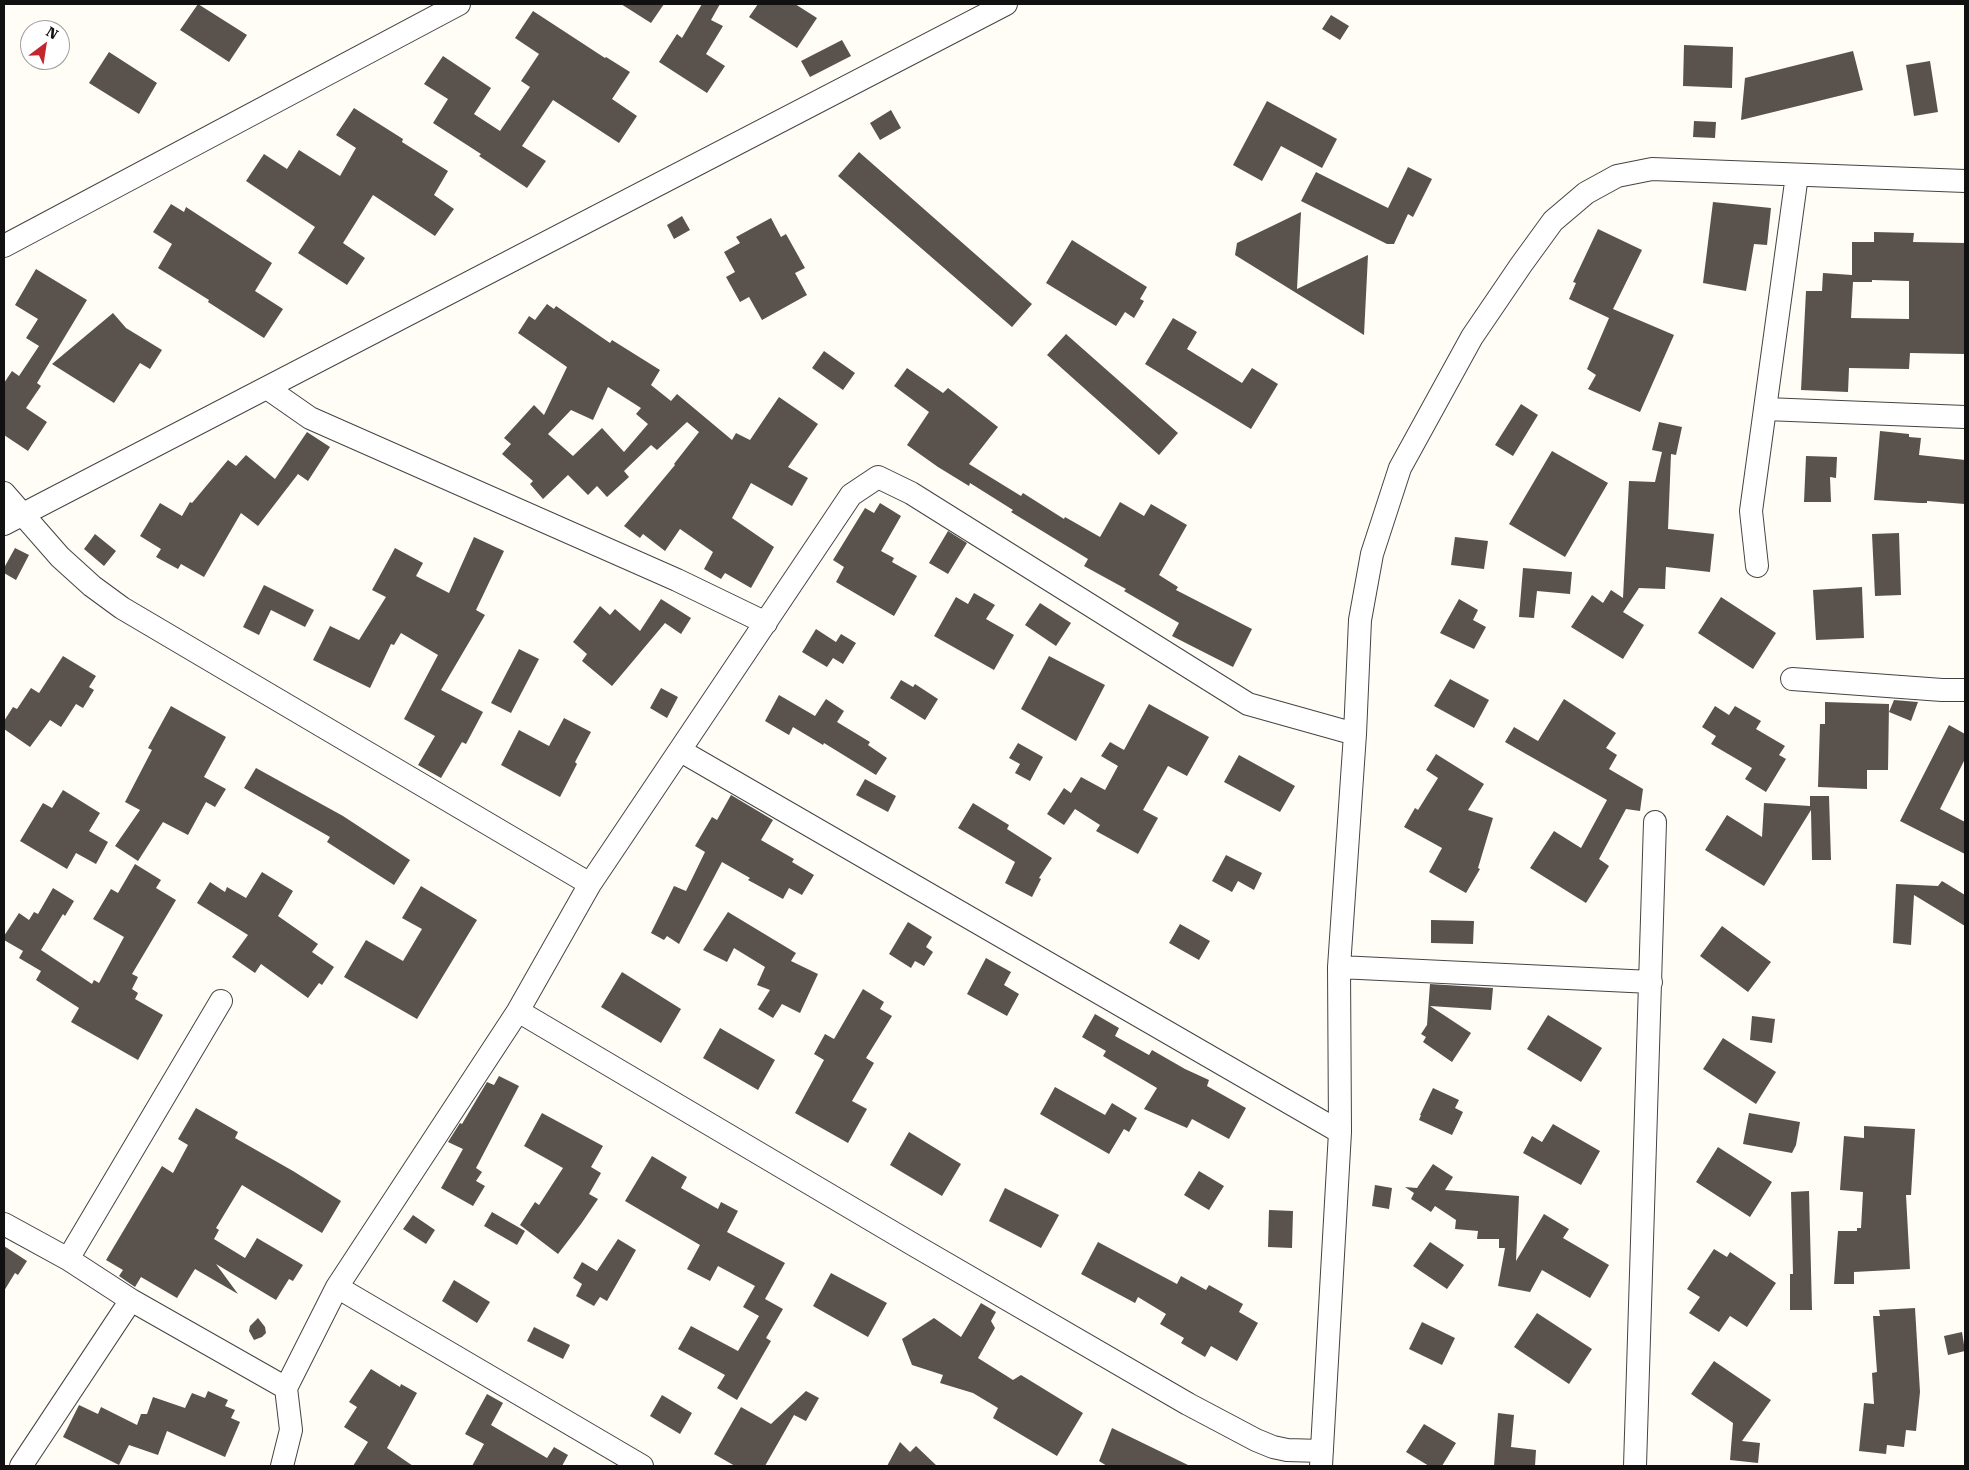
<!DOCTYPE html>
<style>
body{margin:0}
#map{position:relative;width:1969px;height:1470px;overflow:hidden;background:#fffdf5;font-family:"Roboto Serif",serif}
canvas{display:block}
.frame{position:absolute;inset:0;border:5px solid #111;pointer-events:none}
.north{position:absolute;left:20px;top:20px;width:50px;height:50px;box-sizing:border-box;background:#fff;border:1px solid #a0a0a0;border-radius:50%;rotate:31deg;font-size:14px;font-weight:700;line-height:20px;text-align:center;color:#111}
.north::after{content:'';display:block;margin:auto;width:18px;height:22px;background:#c4262e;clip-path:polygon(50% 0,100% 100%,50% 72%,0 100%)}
</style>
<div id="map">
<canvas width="1969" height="1470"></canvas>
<div class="frame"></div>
<div class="north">N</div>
</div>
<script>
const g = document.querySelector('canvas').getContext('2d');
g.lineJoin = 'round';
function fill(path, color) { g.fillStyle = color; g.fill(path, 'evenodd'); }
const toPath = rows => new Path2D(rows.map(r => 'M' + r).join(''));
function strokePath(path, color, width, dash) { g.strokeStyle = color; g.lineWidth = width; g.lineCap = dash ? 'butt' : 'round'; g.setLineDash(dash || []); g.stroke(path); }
const building = toPath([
 [198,4,247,35,229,62,180,30],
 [621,4,664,4,651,23],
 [702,4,720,4,711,20,723,26,706,54,725,66,707,93,659,62,677,34,682,38],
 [758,4,795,4,817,18,797,48,749,17],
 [533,11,605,58,606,57,630,72,612,99,637,116,619,143,553,100,522,146,546,161,527,188,479,156,481,154,433,123,448,99,424,84,443,56,491,88,474,114,500,131,530,87,521,81,539,54,515,38],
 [1331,15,1349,26,1340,40,1322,29],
 [842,40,851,56,810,77,801,61],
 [1684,45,1733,47,1732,88,1683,86],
 [1853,51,1863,90,1741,120,1745,78],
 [109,52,157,83,139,114,89,83],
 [1930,61,1938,112,1914,116,1906,65],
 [1267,101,1337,139,1322,168,1281,146,1262,181,1233,165],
 [354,108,403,139,402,142,448,171,434,195,454,209,435,236,373,195,343,243,365,258,347,285,298,253,315,227,246,181,264,154,287,169,299,150,340,176,356,148,336,135],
 [891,110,901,128,880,140,870,123],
 [1694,121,1716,122,1715,138,1693,137],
 [859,152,1032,304,1012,327,838,176],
 [1408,167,1432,179,1413,217,1408,214,1394,244,1387,244,1301,201,1316,172,1388,208],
 [1713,202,1771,208,1767,245,1754,244,1746,291,1703,283],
 [171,204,184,212,186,207,272,263,255,291,283,309,264,338,208,302,209,300,158,268,172,244,153,232],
 [1301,212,1297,289,1368,255,1364,335,1235,255,1237,243],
 [682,216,690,230,674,239,667,225],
 [771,218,781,237,786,234,805,268,795,273,807,295,762,320,749,297,740,302,726,277,735,272,724,252,740,243,736,237],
 [1598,229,1642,250,1613,309,1674,335,1640,412,1588,389,1596,375,1587,369,1609,318,1569,299,1576,283,1573,282],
 [1874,232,1914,233,1913,242,1965,243,1965,354,1910,353,1909,369,1849,368,1848,392,1801,390,1806,291,1822,291,1823,273,1852,275,1852,242,1874,242],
 [1872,280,1909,281,1909,319,1851,318,1853,282,1872,282],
 [1072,240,1147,287,1140,299,1144,301,1134,318,1125,312,1116,326,1046,283],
 [36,269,87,300,37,383,41,386,26,408,47,422,28,451,4,435,4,383,12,371,19,376,39,346,26,338,38,319,15,305],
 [547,304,554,309,556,306,610,343,612,340,660,370,651,385,671,401,677,394,732,440,736,433,750,440,779,397,818,424,788,467,808,478,792,506,751,483,732,518,774,547,751,588,725,573,721,579,704,569,713,552,680,529,665,551,643,534,640,538,624,526,675,465,674,464,699,432,687,422,657,450,651,445,624,471,629,477,607,497,597,486,588,495,568,475,543,499,530,484,533,481,502,454,511,444,504,438,534,405,544,415,567,367,518,333,529,316,535,320],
 [608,387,641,408,636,414,648,424,624,452,602,428,573,456,548,434,571,410,593,420],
 [113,313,126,328,162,350,150,369,140,363,114,403,52,364],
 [1173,318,1197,332,1187,349,1242,383,1252,368,1278,384,1251,429,1145,364],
 [1066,334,1178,433,1159,455,1047,355],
 [824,351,855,373,843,390,812,368],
 [907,368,943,393,948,388,998,427,969,464,1021,496,1023,493,1064,519,1065,517,1100,537,1120,502,1144,516,1151,504,1187,525,1159,575,1178,587,1176,590,1252,629,1233,667,1172,636,1179,623,1124,591,1126,589,1084,566,1088,559,1011,512,1013,510,970,483,969,486,938,467,907,445,929,412,894,386],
 [1521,404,1538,415,1513,456,1495,445],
 [1659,422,1682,427,1676,455,1671,454,1668,529,1714,534,1710,572,1666,567,1665,589,1639,588,1623,612,1644,625,1623,659,1571,627,1592,595,1603,603,1611,590,1623,598,1629,481,1655,482,1662,452,1652,450],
 [1880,431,1909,434,1909,437,1921,438,1919,455,1965,460,1965,504,1927,501,1927,503,1920,503,1874,500],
 [307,432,330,447,308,481,298,474,258,526,241,513,204,577,181,564,178,569,156,557,161,549,140,536,160,503,182,516,190,502,192,503,228,460,236,466,246,455,275,479],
 [1552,451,1608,483,1565,557,1509,524],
 [1806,456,1837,457,1836,478,1830,477,1831,502,1804,502],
 [880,503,901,516,881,551,894,558,892,562,917,576,894,616,836,582,844,567,833,560,865,508,874,513],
 [948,531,967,543,948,574,929,563],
 [1899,533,1901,595,1875,596,1872,534],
 [95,534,116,551,104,566,84,549],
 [474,537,504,551,476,610,485,615,441,690,483,712,466,744,462,742,441,778,418,765,435,736,404,719,438,655,401,633,394,645,391,644,370,688,313,660,330,626,359,640,386,597,372,590,395,548,423,563,416,576,449,593],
 [1455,537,1488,541,1484,569,1451,565],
 [15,548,29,555,16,580,4,573,4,568],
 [1523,568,1572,572,1570,594,1537,591,1534,618,1519,617],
 [264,585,314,610,305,627,271,610,259,635,243,627],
 [1862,587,1864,638,1816,640,1813,590],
 [974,593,995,605,986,619,1014,635,994,670,934,636,956,597,968,604],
 [1721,597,1776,633,1753,669,1698,633],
 [661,599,691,618,681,634,665,623,612,686,582,661,587,654,573,642,600,606,610,615,615,609,640,631],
 [1459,599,1478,610,1473,620,1486,627,1474,649,1440,633],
 [1040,603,1071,623,1056,646,1025,625],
 [816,629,836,642,841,634,856,643,843,664,833,658,827,667,802,652],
 [519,649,539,659,511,713,491,703],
 [63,656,96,676,89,687,94,690,83,708,76,704,61,727,50,720,30,747,4,729,4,721,13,707,17,709,31,688,39,693],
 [1049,656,1105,685,1076,741,1021,709],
 [1450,679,1489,700,1474,728,1434,706],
 [901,680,913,687,915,684,938,699,925,720,890,698],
 [661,688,678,697,667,718,650,708],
 [779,695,815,716,826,699,844,711,837,722,870,742,868,745,887,758,876,775,824,743,823,745,793,727,789,735,765,721],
 [1564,699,1616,733,1606,748,1617,755,1609,769,1643,789,1640,811,1626,809,1599,859,1609,866,1586,903,1530,868,1554,831,1581,848,1607,800,1505,742,1514,727,1538,741],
 [1894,700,1918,702,1911,721,1889,712],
 [1825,702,1889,704,1888,770,1867,770,1867,789,1818,787,1820,724,1825,724],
 [1149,704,1209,737,1187,776,1168,766,1143,810,1158,818,1138,854,1096,831,1100,825,1075,809,1064,825,1047,814,1064,788,1071,793,1081,777,1105,790,1118,766,1101,756,1110,742,1124,750],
 [171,706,226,737,204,777,226,789,215,807,206,802,188,835,163,822,138,861,115,846,140,810,125,802,152,750,148,748],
 [1715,706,1729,715,1735,706,1761,721,1756,729,1785,746,1779,755,1786,759,1766,792,1745,779,1752,768,1711,744,1716,736,1702,727],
 [564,718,591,732,575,762,577,764,560,797,501,765,519,730,549,746],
 [1949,725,1965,734,1965,759,1940,809,1965,822,1965,854,1900,821],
 [1018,743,1043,757,1030,781,1015,773,1020,764,1009,758],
 [1436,754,1484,784,1468,810,1493,818,1478,868,1480,869,1466,893,1429,872,1442,848,1404,827,1415,808,1418,810,1438,778,1426,770],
 [1239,755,1295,786,1280,812,1224,782],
 [256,768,343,816,410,860,394,885,327,842,330,837,244,788],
 [865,779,896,796,888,812,856,795],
 [63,790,100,813,89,831,108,842,96,864,76,853,67,869,20,841,43,803,52,808],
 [731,795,773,820,761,840,794,859,792,862,814,875,802,895,789,888,783,899,748,880,750,878,722,862,679,944,667,936,664,940,651,933,674,886,686,891,705,852,695,846,712,817,717,820],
 [1810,796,1829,796,1831,860,1812,860,1811,810,1764,886,1705,850,1727,815,1762,837,1764,803,1810,806],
 [973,803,1009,825,1007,829,1052,858,1039,878,1041,879,1032,897,1005,883,1015,862,958,828],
 [1226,855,1262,873,1254,890,1238,881,1232,892,1212,881],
 [135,864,161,880,156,888,176,900,132,974,138,977,132,989,138,993,135,999,163,1015,138,1060,71,1022,79,1008,36,980,41,971,19,958,23,951,4,940,4,936,19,913,29,920,34,912,38,914,53,888,74,901,65,916,63,914,41,950,92,984,94,980,99,983,124,937,93,919,111,889,118,893],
 [262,872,293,891,278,916,318,944,312,952,334,967,322,985,319,983,308,998,261,964,255,973,232,957,248,935,197,903,210,882,225,892,227,887,246,898],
 [1942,881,1965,895,1965,926,1914,895,1911,945,1893,943,1896,884,1938,886],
 [421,886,477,920,417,1019,344,977,366,940,403,961,422,929,402,918],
 [728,912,796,953,791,961,818,974,800,1013,782,1004,773,1018,758,1009,770,990,757,985,765,967,734,948,727,962,703,950],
 [1431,920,1474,921,1473,944,1431,943],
 [908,922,932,937,926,947,933,952,924,966,915,961,911,968,889,954],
 [1180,924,1210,941,1199,960,1169,943],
 [1722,926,1771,962,1748,992,1700,956],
 [986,958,1011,972,1004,985,1019,994,1007,1016,967,994],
 [622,972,681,1009,661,1043,601,1007],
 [1430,984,1493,988,1491,1010,1430,1006,1471,1033,1452,1062,1423,1042,1426,1037,1421,1034,1427,1025],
 [863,989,884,1002,880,1009,892,1016,866,1058,874,1063,852,1101,867,1109,848,1143,795,1113,824,1060,814,1054,825,1034,834,1039],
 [1095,1014,1119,1028,1115,1036,1149,1055,1152,1050,1185,1069,1209,1080,1207,1086,1246,1108,1229,1139,1192,1119,1187,1128,1144,1109,1157,1088,1103,1056,1106,1051,1082,1037],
 [1548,1015,1602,1048,1581,1082,1527,1049],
 [1752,1016,1775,1019,1772,1043,1750,1040],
 [720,1028,775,1060,758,1090,703,1058],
 [1723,1038,1776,1072,1756,1104,1703,1069],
 [499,1076,519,1086,476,1168,482,1172,476,1181,485,1186,473,1206,441,1188,463,1149,448,1142,460,1123,462,1124,487,1082,494,1085],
 [1055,1087,1105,1115,1112,1103,1137,1118,1129,1132,1124,1129,1109,1154,1040,1114],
 [1433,1088,1459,1100,1455,1108,1463,1112,1452,1135,1419,1120,1421,1115,1420,1115],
 [196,1108,238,1132,235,1138,293,1171,341,1201,322,1233,242,1185,216,1228,219,1230,214,1239,245,1258,257,1238,303,1265,293,1281,289,1279,276,1300,216,1264,238,1294,195,1269,177,1298,141,1277,135,1287,119,1276,123,1270,106,1260,162,1166,173,1173,188,1145,178,1139],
 [542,1113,603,1146,591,1167,601,1173,589,1194,598,1199,581,1224,558,1254,520,1225,535,1202,539,1205,563,1168,524,1146],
 [1749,1113,1800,1122,1796,1145,1792,1153,1743,1144],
 [1553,1124,1600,1151,1581,1185,1523,1153,1532,1136,1542,1142],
 [1864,1126,1915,1129,1911,1195,1906,1195,1910,1269,1854,1272,1854,1284,1834,1284,1838,1231,1857,1231,1857,1228,1861,1228,1863,1192,1840,1190,1844,1136,1864,1138],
 [909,1132,961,1164,942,1196,890,1165],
 [1718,1147,1772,1182,1750,1217,1696,1182],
 [652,1156,687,1177,681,1188,718,1209,721,1202,738,1211,727,1232,785,1263,765,1299,783,1309,766,1338,771,1341,737,1400,717,1388,725,1375,678,1349,691,1326,738,1351,759,1316,743,1307,755,1286,718,1266,710,1281,687,1269,700,1245,625,1201],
 [1433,1164,1453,1177,1445,1190,1519,1196,1516,1261,1544,1214,1569,1229,1563,1238,1609,1265,1590,1298,1542,1270,1530,1292,1498,1286,1505,1248,1499,1248,1499,1239,1477,1239,1478,1231,1455,1229,1456,1220,1435,1206,1431,1212,1411,1199,1414,1193,1405,1187,1417,1188],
 [1199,1171,1224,1186,1209,1210,1184,1195],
 [1375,1185,1392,1188,1389,1209,1372,1206],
 [1005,1188,1059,1215,1041,1248,989,1221],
 [1809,1191,1812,1310,1790,1310,1790,1274,1793,1274,1791,1192],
 [1269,1210,1293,1211,1292,1248,1268,1247],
 [492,1212,525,1231,517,1245,484,1226],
 [413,1215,435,1230,426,1244,403,1229],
 [618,1239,636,1250,607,1301,600,1297,594,1306,576,1296,582,1284,573,1278,582,1262,597,1271],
 [1098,1242,1177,1284,1181,1276,1206,1290,1209,1285,1243,1304,1239,1312,1258,1323,1237,1361,1211,1346,1205,1357,1181,1343,1184,1338,1160,1324,1166,1314,1138,1297,1135,1303,1081,1274],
 [1430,1242,1464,1265,1447,1289,1413,1266],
 [4,1246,27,1261,18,1275,15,1273,4,1291],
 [1714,1249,1727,1257,1730,1252,1776,1283,1747,1327,1730,1316,1719,1332,1689,1313,1700,1297,1687,1289],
 [831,1273,887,1303,868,1337,813,1306],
 [454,1280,490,1302,477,1323,442,1301],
 [981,1303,996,1312,991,1321,995,1328,978,1358,1013,1380,1021,1375,1083,1413,1057,1456,993,1418,998,1408,973,1393,940,1383,943,1375,912,1365,902,1339,934,1318,961,1337],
 [1915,1308,1920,1392,1916,1431,1906,1430,1904,1447,1887,1445,1886,1454,1859,1451,1864,1403,1874,1404,1872,1373,1877,1372,1873,1316,1880,1316,1879,1310],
 [1537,1313,1592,1349,1569,1384,1514,1347],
 [258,1318,265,1327,266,1333,262,1337,254,1340,249,1331,250,1326],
 [1422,1322,1455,1338,1442,1365,1409,1349],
 [534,1327,570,1345,563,1359,527,1341],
 [1962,1332,1965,1351,1948,1355,1944,1336],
 [1714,1361,1771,1400,1742,1441,1760,1443,1758,1463,1730,1460,1733,1423,1691,1394],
 [371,1369,400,1387,401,1384,417,1393,387,1448,413,1466,353,1466,368,1442,344,1427,357,1407,349,1402],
 [208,1391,228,1400,225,1406,235,1410,231,1418,240,1422,225,1457,167,1431,158,1455,129,1445,119,1465,63,1437,79,1405,98,1414,101,1407,137,1425,141,1414,147,1414,153,1397,185,1408,192,1393,205,1398],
 [806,1391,819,1398,806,1421,794,1415,765,1466,735,1466,714,1454,741,1407,771,1424],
 [487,1394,503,1403,491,1425,547,1458,554,1447,568,1455,562,1466,472,1466,484,1444,465,1434],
 [662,1395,692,1413,680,1434,650,1416],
 [1498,1413,1514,1415,1511,1447,1536,1450,1535,1466,1494,1466],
 [1424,1424,1456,1443,1442,1466,1429,1466,1406,1452],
 [1112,1428,1190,1466,1107,1466,1099,1461],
 [900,1442,910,1452,916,1446,937,1466,887,1466]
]);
const minor = toPath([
 [4,246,459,4],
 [267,388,310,418,677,580,766,623],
 [1766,409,1965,417],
 [4,493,60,557,92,586,122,608,590,884],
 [4,524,1006,4],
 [1757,566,1751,511,1797,175],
 [1792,679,1942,690,1965,690],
 [681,751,1340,1132],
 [1339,967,1651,982],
 [518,1011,914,1245,1188,1404,1256,1440,1273,1447,1287,1450,1322,1451],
 [4,1224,68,1259,131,1300,286,1388],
 [68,1259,221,1001],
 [337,1287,642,1466],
 [21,1466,131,1300],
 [282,1466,291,1430,286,1388,337,1287,518,1011,590,884,851,495,878,477,911,493,1248,704,1355,734],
 [1321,1466,1340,1132,1339,967,1355,734,1360,620,1372,554,1400,468,1472,337,1521,265,1553,221,1586,193,1617,176,1652,169,1965,181],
 [1635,1466,1655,822]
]);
fill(building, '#5a524d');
strokePath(minor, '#444', 24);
strokePath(minor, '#fff', 22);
</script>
